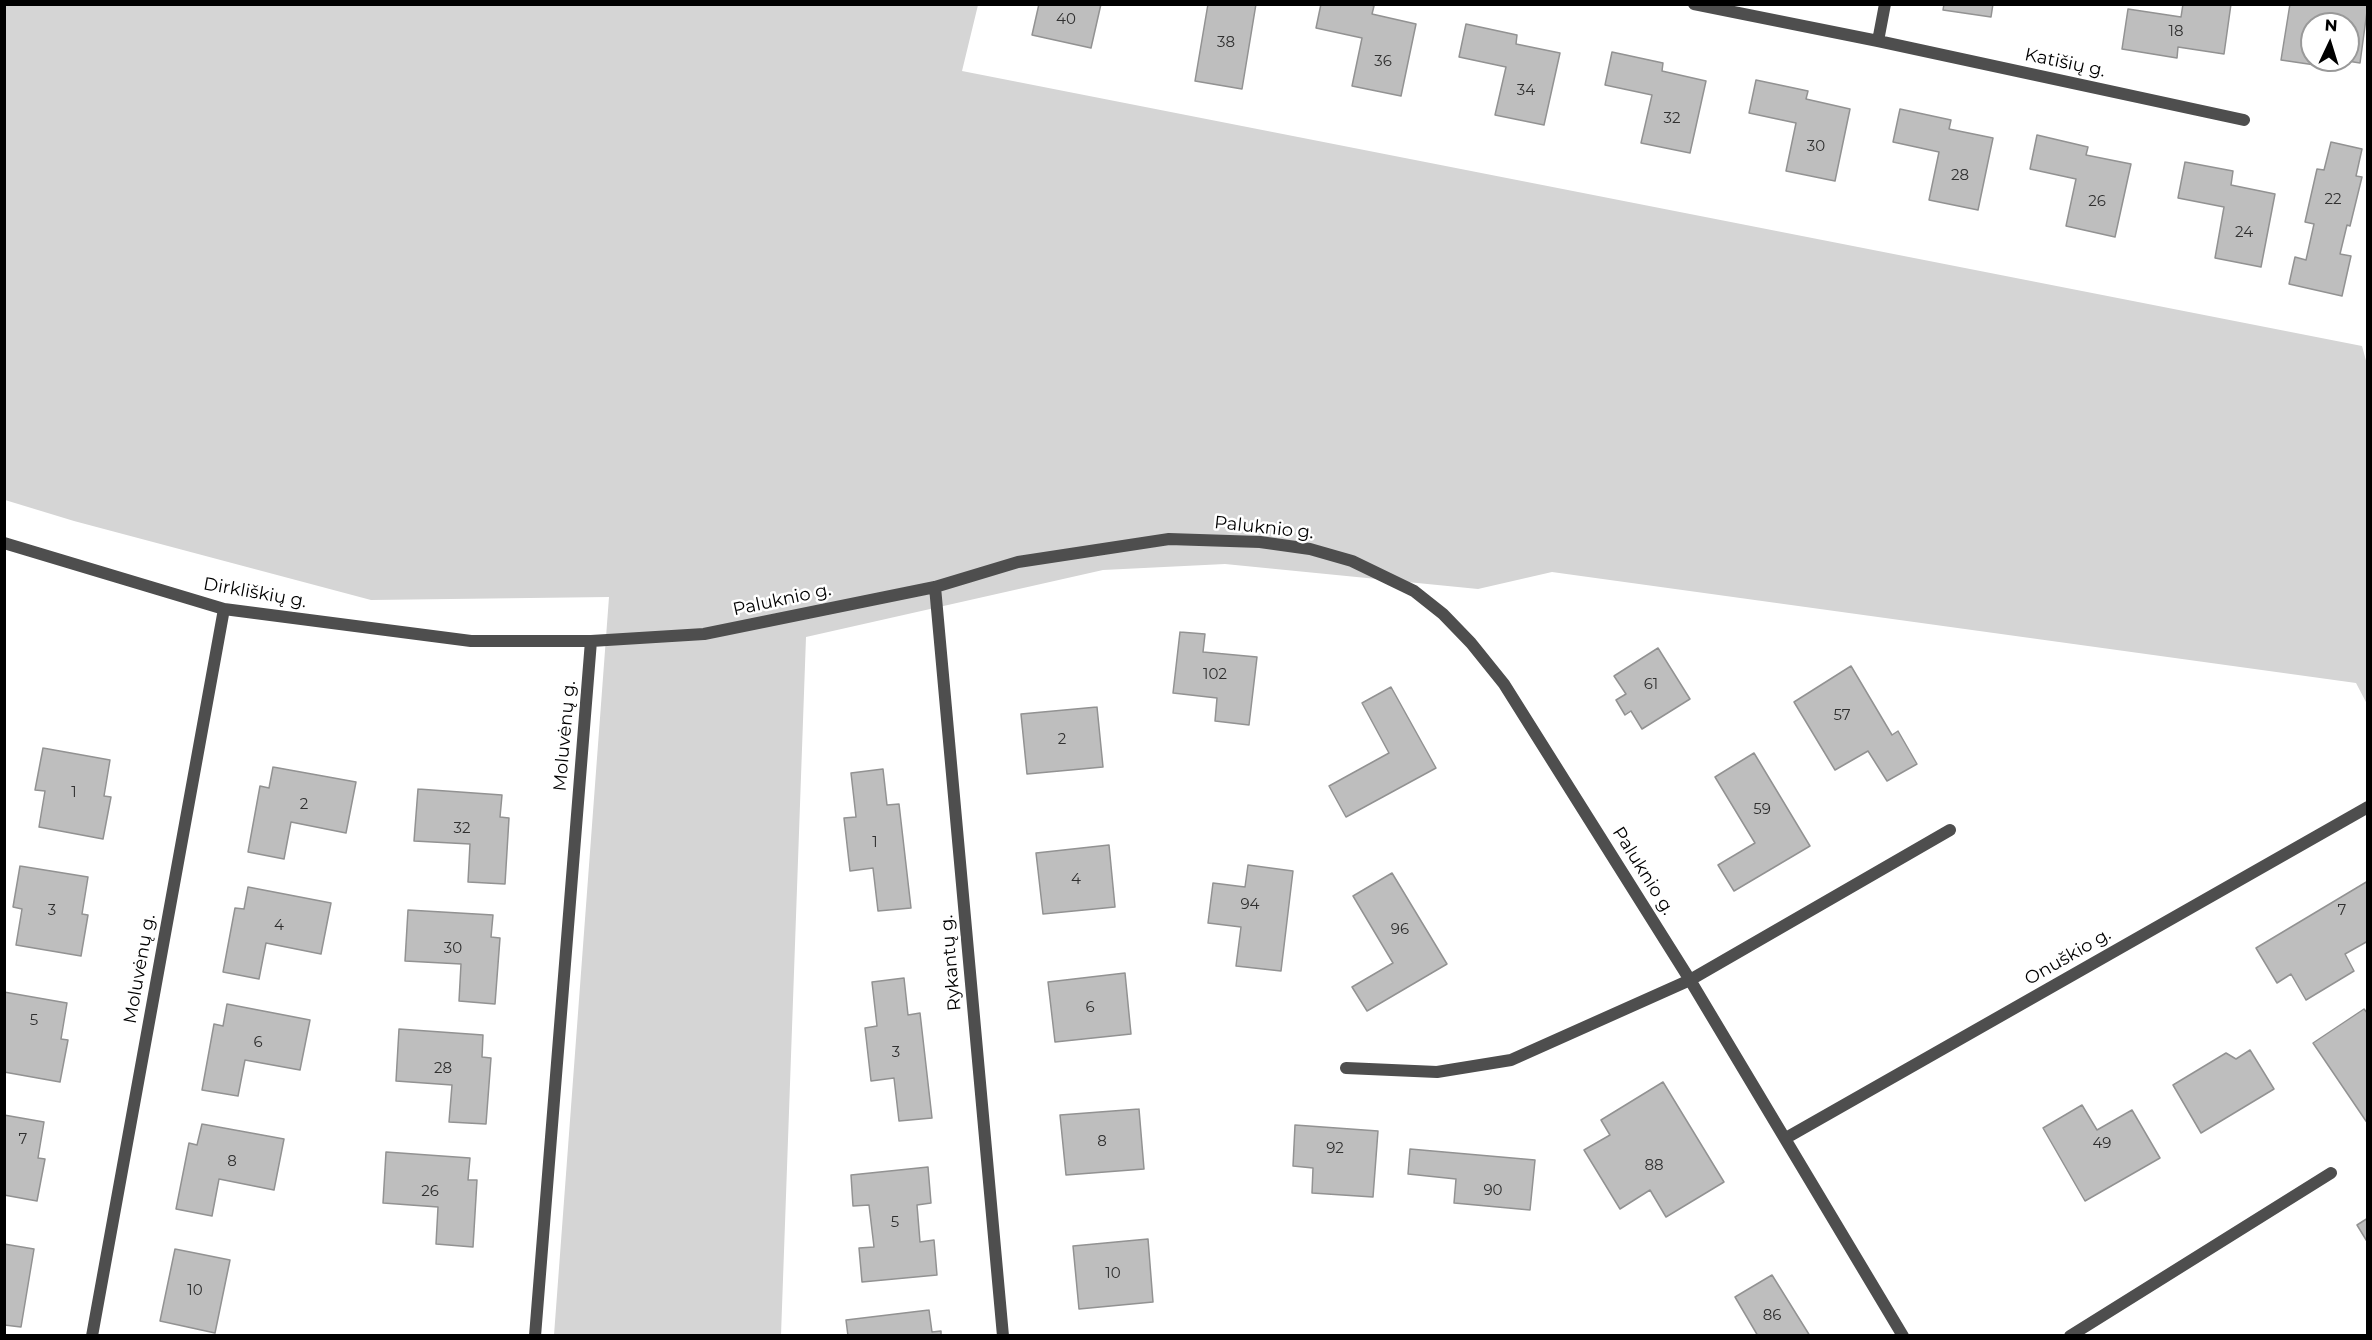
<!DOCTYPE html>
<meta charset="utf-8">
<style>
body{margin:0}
#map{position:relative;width:2372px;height:1340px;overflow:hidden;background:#fff;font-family:Montserrat,sans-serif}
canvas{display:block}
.frame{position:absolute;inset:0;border:6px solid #000;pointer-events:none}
.north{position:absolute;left:2300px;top:12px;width:60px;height:60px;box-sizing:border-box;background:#fff;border:2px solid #999;border-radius:50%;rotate:4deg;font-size:16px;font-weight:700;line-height:24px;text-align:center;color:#000}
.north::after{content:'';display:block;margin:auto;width:21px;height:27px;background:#000;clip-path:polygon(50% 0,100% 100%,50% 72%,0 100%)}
</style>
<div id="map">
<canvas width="2372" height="1340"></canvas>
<div class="frame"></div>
<div class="north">N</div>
</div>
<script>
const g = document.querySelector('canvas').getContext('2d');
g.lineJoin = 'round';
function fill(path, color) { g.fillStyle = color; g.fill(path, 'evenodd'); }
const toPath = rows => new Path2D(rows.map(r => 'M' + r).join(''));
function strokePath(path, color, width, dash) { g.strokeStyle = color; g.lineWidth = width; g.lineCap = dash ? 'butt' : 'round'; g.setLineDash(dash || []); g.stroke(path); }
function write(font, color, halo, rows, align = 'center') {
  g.font = font + ' Montserrat,sans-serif'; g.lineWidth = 5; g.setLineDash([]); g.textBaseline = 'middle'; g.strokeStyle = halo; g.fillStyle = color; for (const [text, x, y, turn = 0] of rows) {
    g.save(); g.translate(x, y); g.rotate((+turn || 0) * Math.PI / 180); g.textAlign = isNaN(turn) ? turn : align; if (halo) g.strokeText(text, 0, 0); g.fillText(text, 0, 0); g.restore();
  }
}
const green = toPath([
 [4,5,978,5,962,71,2362,346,2368,368,2367,704,2356,683,1552,572,1478,589,1225,564,1103,570,806,637,781,1335,554,1335,609,597,371,600,74,521,5,500]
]);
const building = toPath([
 [1039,4,1101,4,1091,48,1032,35,1039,4],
 [1208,4,1256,4,1242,89,1195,81,1208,4],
 [1321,4,1368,4,1374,6,1372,14,1416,24,1401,96,1352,86,1362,38,1316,28,1321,4],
 [1944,4,1993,4,1991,17,1943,10,1944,4],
 [2183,4,2231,4,2224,54,2178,47,2177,58,2122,49,2128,9,2181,17,2183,4],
 [2290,4,2368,4,2360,63,2341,60,2348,60,2348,24,2312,24,2312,60,2316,60,2315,65,2281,60,2290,4],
 [1466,24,1517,35,1516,44,1560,53,1544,125,1495,115,1506,67,1459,57,1466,24],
 [1612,52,1663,63,1662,71,1706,81,1690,153,1641,143,1652,95,1605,85,1612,52],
 [1756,80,1808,91,1806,99,1850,109,1835,181,1786,171,1796,123,1749,113,1756,80],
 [1900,109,1951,120,1949,129,1993,138,1978,210,1929,200,1939,152,1893,142,1900,109],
 [2037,135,2088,147,2086,155,2131,164,2115,237,2066,226,2076,179,2030,169,2037,135],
 [2331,142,2362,149,2356,176,2362,177,2350,226,2347,225,2340,254,2351,256,2342,296,2289,284,2295,257,2306,260,2314,224,2305,222,2317,169,2324,170,2331,142],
 [2185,162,2233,171,2231,185,2275,194,2261,267,2215,258,2224,207,2178,198,2185,162],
 [1180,632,1205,634,1203,652,1257,657,1249,725,1215,721,1217,698,1173,693,1180,632],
 [1658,648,1690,699,1642,729,1631,711,1625,715,1616,700,1626,694,1614,676,1658,648],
 [1851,666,1892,735,1898,731,1917,764,1887,781,1868,751,1835,770,1794,702,1851,666],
 [1391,687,1436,768,1346,817,1329,786,1389,753,1362,703,1391,687],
 [1097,707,1103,767,1027,774,1021,714,1097,707],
 [43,748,110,760,104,796,111,797,103,839,39,827,45,791,35,790,43,748],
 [1754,753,1810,846,1734,891,1718,865,1755,843,1715,777,1754,753],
 [273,767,356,782,346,833,291,822,284,859,248,852,260,786,269,788,273,767],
 [883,769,887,805,899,804,911,908,878,911,873,868,850,871,844,818,856,817,851,773,883,769],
 [418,789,502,795,500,817,509,818,505,884,468,882,470,844,414,841,418,789],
 [1109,845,1115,907,1043,914,1036,853,1109,845],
 [1248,865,1293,871,1281,971,1236,966,1241,927,1208,923,1213,883,1245,887,1248,865],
 [20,866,88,877,82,914,88,915,81,956,16,945,22,909,13,907,20,866],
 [1392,873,1447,964,1367,1011,1352,987,1393,963,1353,896,1392,873],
 [2368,881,2368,941,2345,954,2354,971,2306,1000,2291,974,2277,983,2256,948,2368,881],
 [248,887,331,903,321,954,266,943,259,979,223,972,235,908,244,909,248,887],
 [408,910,493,915,491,937,500,938,495,1004,459,1001,461,964,405,961,408,910],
 [1125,973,1131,1034,1055,1042,1048,982,1125,973],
 [904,978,908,1015,920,1013,932,1118,899,1121,894,1078,871,1081,865,1028,877,1026,872,982,904,978],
 [4,992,67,1003,61,1039,68,1040,60,1082,4,1072,4,992],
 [227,1004,310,1020,300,1070,245,1060,238,1096,202,1090,214,1024,223,1026,227,1004],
 [2364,1009,2368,1014,2368,1124,2313,1043,2364,1009],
 [399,1029,483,1035,482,1057,491,1058,486,1124,449,1122,452,1085,396,1081,399,1029],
 [2250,1050,2274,1089,2201,1133,2173,1085,2226,1053,2236,1059,2250,1050],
 [1663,1082,1724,1182,1666,1217,1650,1190,1620,1209,1584,1150,1610,1135,1601,1120,1663,1082],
 [2082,1105,2097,1130,2132,1110,2160,1158,2085,1201,2043,1128,2082,1105],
 [1139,1109,1144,1169,1066,1175,1060,1115,1139,1109],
 [4,1115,44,1122,38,1158,45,1159,37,1201,4,1195,4,1115],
 [202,1124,284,1139,274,1190,219,1179,212,1216,176,1209,189,1143,197,1145,202,1124],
 [1295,1125,1378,1131,1373,1197,1312,1193,1313,1168,1293,1166,1295,1125],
 [1410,1149,1535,1160,1530,1210,1454,1203,1456,1179,1408,1174,1410,1149],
 [386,1152,470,1158,468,1180,477,1180,473,1247,436,1244,438,1207,383,1203,386,1152],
 [928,1167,931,1203,917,1205,920,1242,934,1240,937,1275,862,1282,859,1248,874,1247,869,1205,853,1206,851,1175,928,1167],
 [2368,1218,2368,1243,2357,1225,2368,1218],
 [1148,1239,1153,1302,1079,1309,1073,1246,1148,1239],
 [4,1244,34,1249,21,1327,4,1325,4,1244],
 [175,1249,230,1260,215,1333,160,1321,175,1249],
 [1772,1275,1810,1336,1758,1336,1735,1297,1772,1275],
 [929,1310,932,1332,941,1331,941,1336,848,1336,846,1320,929,1310]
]);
const street = toPath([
 [1694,4,1878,41,2244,120],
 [1878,41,1885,4],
 [4,543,224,609,471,641,591,641,704,634,935,587,1018,562,1169,539,1260,542,1310,549,1352,561,1414,591,1443,614,1471,643,1504,684,1690,980,1903,1336],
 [935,587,1003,1336],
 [1346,1068,1437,1072,1511,1060,1690,980,1950,830],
 [1786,1138,2368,807],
 [92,1336,224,609],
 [535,1336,591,641],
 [2070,1336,2331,1173]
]);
const numberNames = [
 ["40",1066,20],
 ["18",2176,32],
 ["38",1226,43],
 ["36",1383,62],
 ["34",1526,91],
 ["32",1672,119],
 ["30",1816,147],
 ["28",1960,176],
 ["22",2333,200],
 ["26",2097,202],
 ["24",2244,233],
 ["102",1215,675],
 ["61",1651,685],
 ["57",1842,716],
 ["2",1062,740],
 ["1",74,793],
 ["2",304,805],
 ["59",1762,810],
 ["32",462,829],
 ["1",875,843],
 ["4",1076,880],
 ["94",1250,905],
 ["3",52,911],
 ["7",2342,911],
 ["4",279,926],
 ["96",1400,930],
 ["30",453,949],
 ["6",1090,1008],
 ["5",34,1021],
 ["6",258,1043],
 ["3",896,1053],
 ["28",443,1069],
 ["7",23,1140],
 ["8",1102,1142],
 ["49",2102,1144],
 ["92",1335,1149],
 ["8",232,1162],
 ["88",1654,1166],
 ["90",1493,1191],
 ["26",430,1192],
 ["5",895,1223],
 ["10",1113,1274],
 ["10",195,1291],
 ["86",1772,1316]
];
const streetNames = [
 ["Katišių g.",2065,63,12],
 ["Paluknio g.",1264,528,6],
 ["Dirkliškių g.",255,593,10],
 ["Paluknio g.",782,600,-12],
 ["Moluvėnų g.",565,736,-85],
 ["Paluknio g.",1643,871,58],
 ["Onuškio g.",2068,957,-30],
 ["Rykantų g.",951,963,-95],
 ["Moluvėnų g.",140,969,-80]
];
fill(green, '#d5d5d5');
fill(building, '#bebebe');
strokePath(building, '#929292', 1.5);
strokePath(street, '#4e4e4e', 12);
write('15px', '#303030', null, numberNames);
write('18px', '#000', '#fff', streetNames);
</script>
